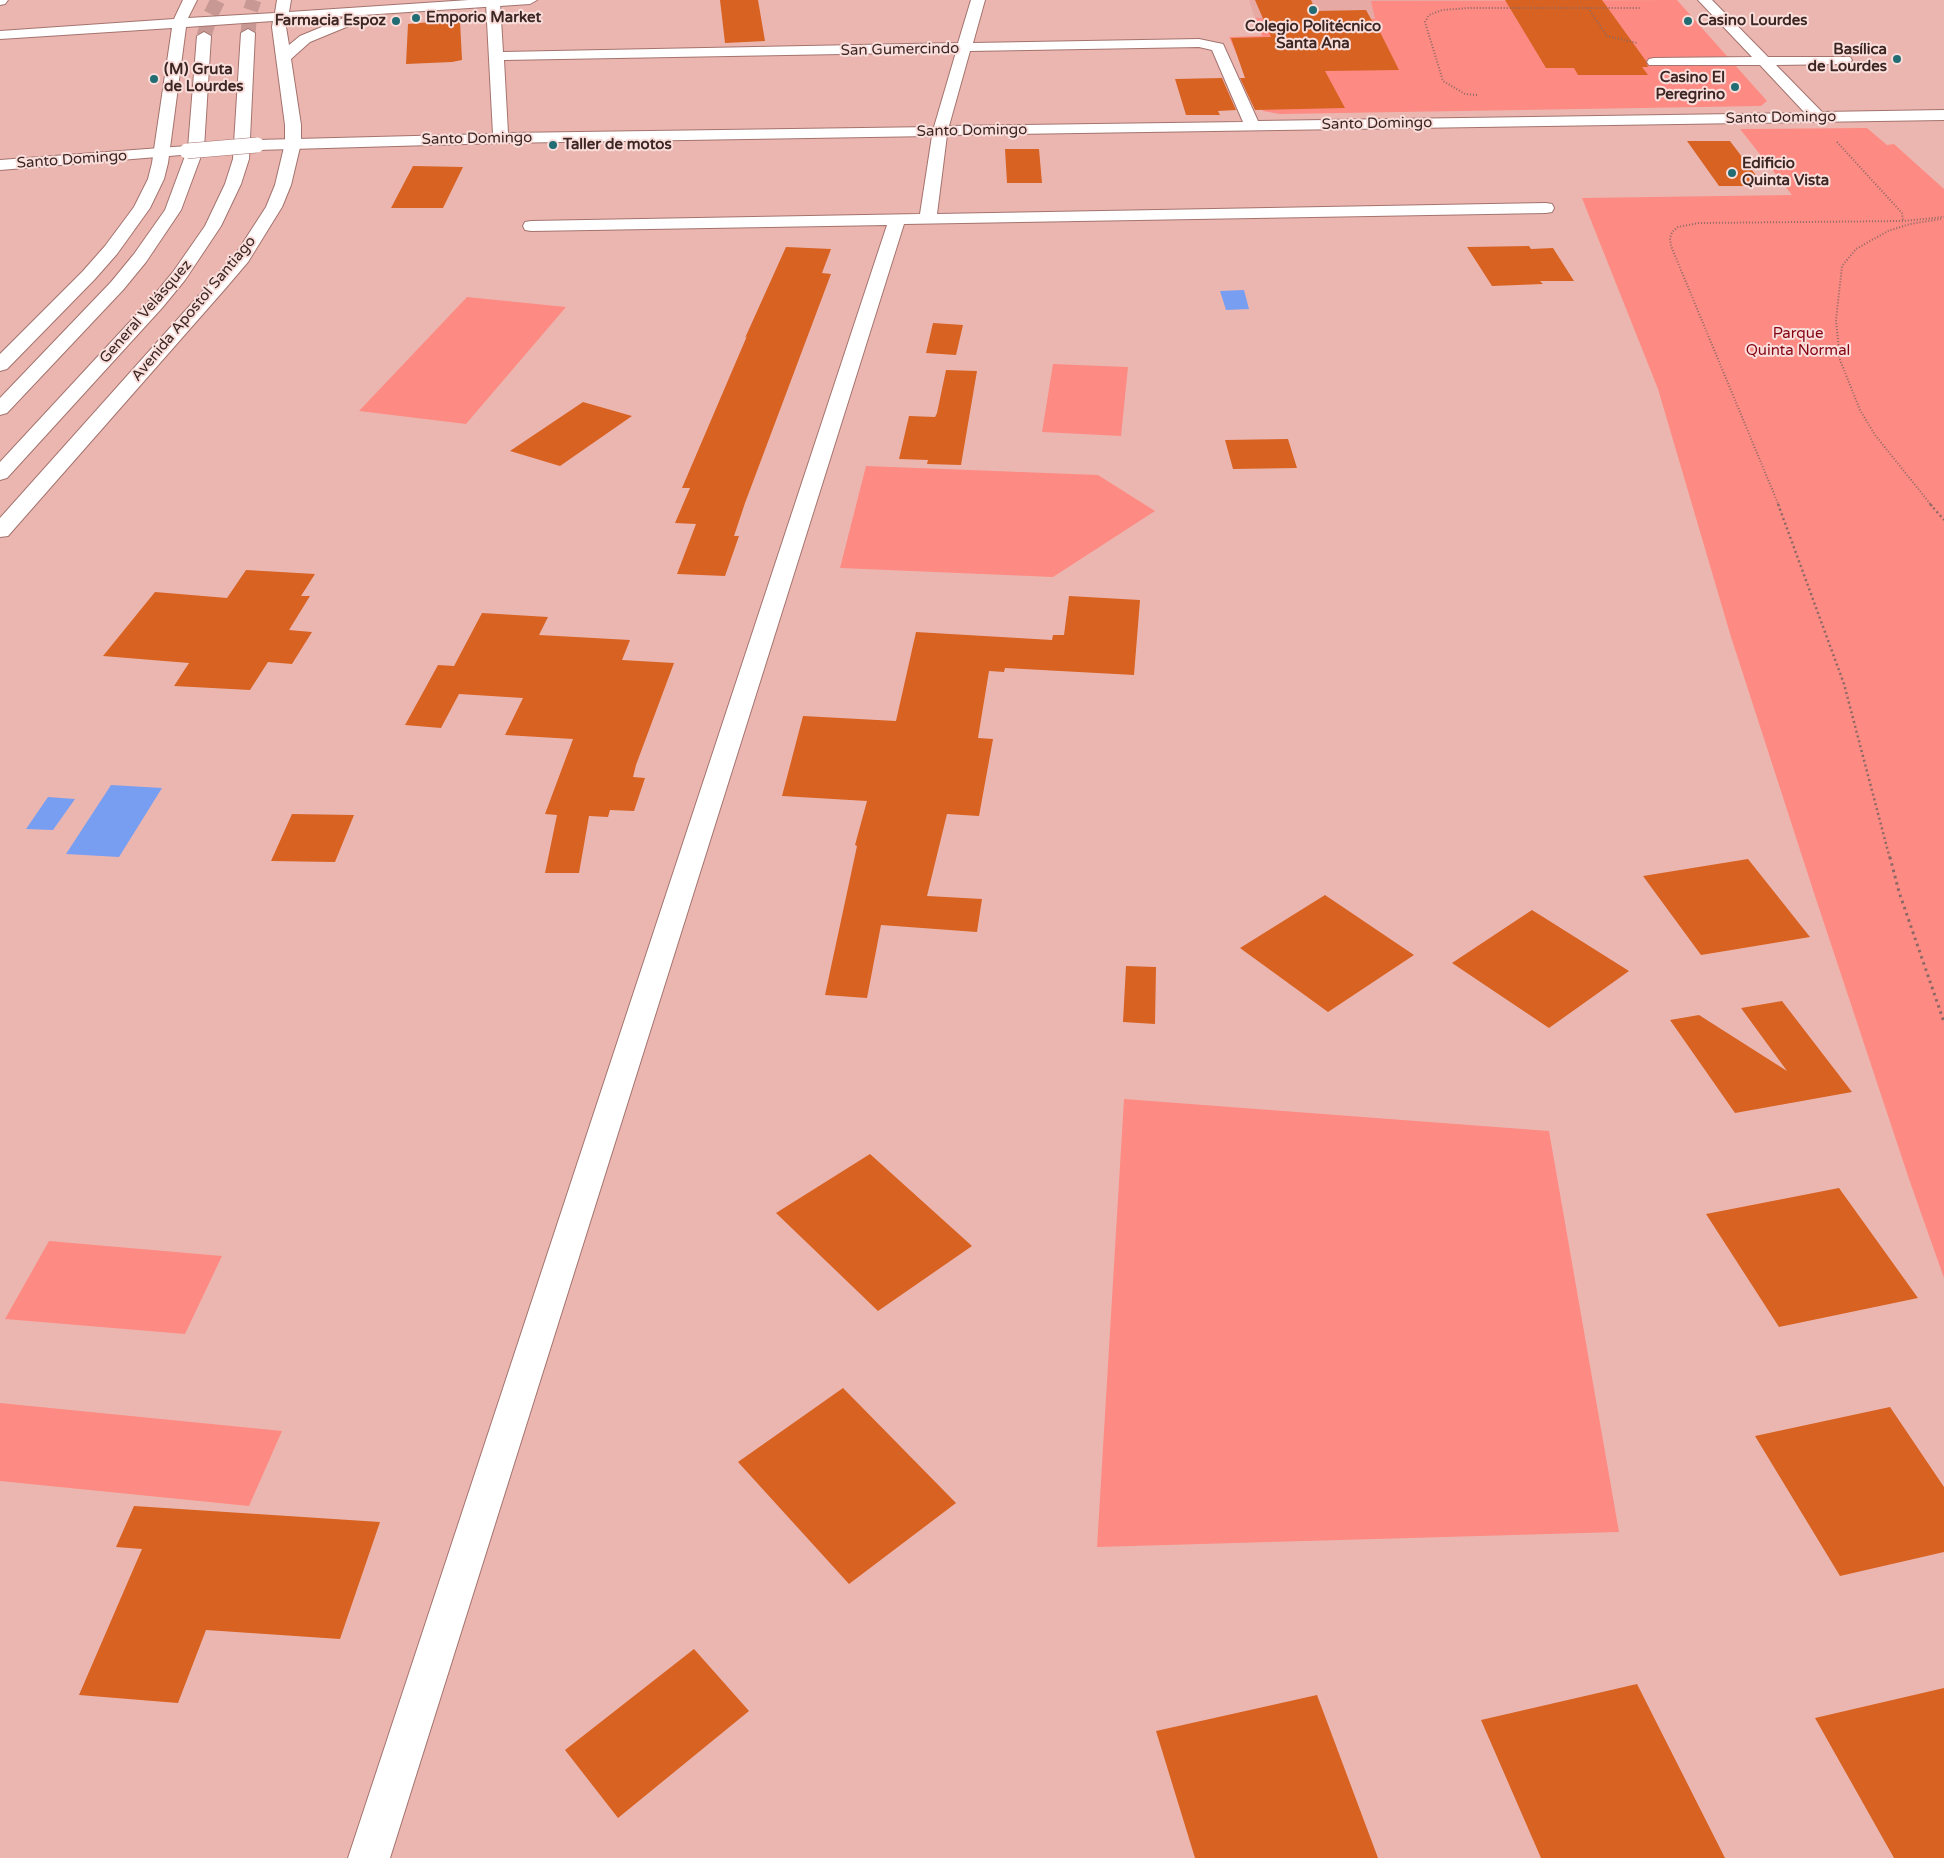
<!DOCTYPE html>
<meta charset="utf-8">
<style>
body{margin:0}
canvas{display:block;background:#ebb6b0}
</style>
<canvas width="1944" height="1858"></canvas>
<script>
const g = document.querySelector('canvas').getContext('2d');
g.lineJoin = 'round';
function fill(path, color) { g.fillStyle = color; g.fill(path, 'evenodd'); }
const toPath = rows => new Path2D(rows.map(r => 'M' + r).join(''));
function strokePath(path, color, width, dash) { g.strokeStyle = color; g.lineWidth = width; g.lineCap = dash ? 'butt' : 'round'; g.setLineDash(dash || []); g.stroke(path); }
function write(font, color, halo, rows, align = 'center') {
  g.font = font + ' "Varela Round",sans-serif'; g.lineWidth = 4; g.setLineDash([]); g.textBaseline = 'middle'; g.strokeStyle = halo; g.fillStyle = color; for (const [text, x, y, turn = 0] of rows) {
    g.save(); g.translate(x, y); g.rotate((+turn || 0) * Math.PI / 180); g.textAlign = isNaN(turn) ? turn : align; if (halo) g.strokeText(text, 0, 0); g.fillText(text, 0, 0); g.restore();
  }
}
const built = toPath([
 [1249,0,1544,0,1372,1,1376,19,1255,18]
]);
const green = toPath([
 [1677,0,1767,101,1761,106,1280,114,1263,111,1229,37,1262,36,1255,18,1375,19,1371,1],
 [1867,128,1887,145,1894,144,1944,189,1944,1278,1909,1179,1814,893,1731,637,1658,389,1582,198,1792,195,1740,129],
 [467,297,566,307,466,424,359,411],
 [1053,364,1128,367,1121,436,1042,432],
 [866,466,1098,475,1155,511,1053,577,840,568],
 [1124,1099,1549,1131,1619,1532,1097,1547],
 [49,1241,222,1256,185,1334,5,1319],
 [0,1403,282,1431,249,1506,0,1481]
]);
const water = toPath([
 [1244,290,1249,309,1226,310,1220,291],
 [111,785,162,788,119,857,66,854],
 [48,797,75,799,53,830,26,829]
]);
const building = toPath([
 [720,0,758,0,765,41,725,43],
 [1255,0,1311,0,1316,11,1366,10,1376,28,1378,28,1399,70,1325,71,1345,108,1255,110,1240,78,1245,78,1231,38,1271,37],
 [1505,0,1602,0,1646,61,1648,67,1642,67,1648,75,1578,75,1574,68,1546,68],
 [454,20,454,21,460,21,462,60,452,62,406,64,408,24],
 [1222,78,1236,110,1218,111,1220,115,1186,115,1175,79],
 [1687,141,1730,141,1764,186,1719,186],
 [1005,149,1039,149,1042,183,1007,183],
 [413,166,463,167,443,208,391,208],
 [1529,246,1531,249,1553,248,1574,281,1540,281,1543,284,1492,286,1467,247],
 [786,247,831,249,822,273,831,274,745,503,734,536,739,536,725,576,677,574,696,524,675,523,690,488,682,488,747,336,745,338],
 [933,323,963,325,956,355,926,353],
 [946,370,977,371,961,465,927,464,928,460,899,459,909,416,935,417,937,413],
 [583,402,632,416,560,466,510,451],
 [1288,439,1297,468,1233,469,1225,440],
 [246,570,315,574,301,596,310,596,289,630,312,632,292,664,268,662,250,690,174,686,189,663,103,656,155,592,227,598],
 [1069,596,1140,600,1134,675,1005,668,1004,672,989,671,978,738,993,739,979,816,947,814,927,896,982,899,977,932,881,925,867,998,825,995,857,846,855,845,867,801,782,796,803,716,896,721,916,632,1052,640,1053,635,1064,635],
 [482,613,548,617,539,635,630,640,622,660,674,663,636,765,633,777,645,778,634,811,610,810,608,817,589,816,579,873,545,873,557,815,545,814,573,739,505,735,523,698,459,694,441,728,405,725,438,665,454,666],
 [292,814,354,815,335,862,271,861],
 [1748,859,1810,937,1701,955,1643,876],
 [1325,895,1414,955,1328,1012,1240,948],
 [1532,910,1629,971,1549,1028,1452,963],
 [1126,966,1156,967,1155,1024,1123,1022],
 [1782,1001,1852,1092,1735,1113,1670,1020,1699,1015,1787,1071,1741,1008],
 [870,1154,972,1246,878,1311,776,1213],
 [1839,1188,1918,1298,1779,1327,1706,1214],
 [843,1388,956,1503,849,1584,738,1462],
 [1890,1407,1944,1487,1944,1552,1840,1576,1755,1436],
 [134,1506,380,1522,340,1639,206,1630,178,1703,79,1695,142,1549,116,1547],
 [694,1649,749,1711,618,1818,565,1750],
 [1637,1684,1725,1858,1541,1858,1481,1720],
 [1944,1688,1944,1858,1894,1858,1815,1718],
 [1317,1695,1378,1858,1195,1858,1156,1731]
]);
const highwayTunnel = toPath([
 [248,33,250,12,254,0],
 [204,36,210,16,218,0]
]);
const pathFar2 = toPath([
 [1588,8,1607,36,1637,43],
 [1477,95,1465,94,1443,81,1425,22,1429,15,1442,10,1469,8,1641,8],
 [1837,142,1902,213,1903,221],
 [1779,506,1671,246,1670,238,1672,232,1678,227,1699,223,1903,221,1944,217],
 [1932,506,1875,435,1860,410,1840,360,1836,320,1842,266,1856,249,1888,231,1910,224,1941,219]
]);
const pathFar1 = toPath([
 [1778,504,1844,684,1890,859],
 [1930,504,1944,520]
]);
const path = toPath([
 [1890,857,1899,892,1944,1022]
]);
const minor = toPath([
 [0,0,8,0,5,4,0,5,0,0],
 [489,0,498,0,500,3,503,52,958,43,971,0,985,0,973,43,1199,39,1223,44,1258,121,1805,113,1760,65,1649,65,1647,62,1649,59,1654,58,1752,57,1698,0,1712,0,1768,57,1850,57,1852,60,1850,63,1845,64,1776,65,1822,112,1944,110,1944,120,947,135,937,214,1546,203,1552,204,1554,208,1552,212,1546,213,904,224,390,1858,348,1858,887,225,531,231,525,230,523,226,525,222,531,221,920,214,932,136,501,143,257,150,252,148,249,145,252,142,257,140,493,134,486,3,489,0],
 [1199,47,1212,50,1243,122,949,126,970,51,1199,47],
 [956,52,934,127,508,133,504,60,956,52],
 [187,146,193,148,195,151,193,154,0,170,0,160,187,146]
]);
const major = toPath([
 [183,0,197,0,188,18,275,13,277,0,291,0,289,12,469,0,537,0,530,4,287,20,286,27,289,45,300,36,346,17,356,17,358,20,356,23,310,42,291,59,301,125,301,143,291,185,282,207,248,262,225,289,8,536,0,537,0,518,235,255,266,207,275,185,285,143,285,125,272,27,273,21,186,27,168,163,164,179,150,208,117,254,95,279,7,369,0,371,0,354,83,271,105,246,134,207,148,179,152,163,172,28,0,39,0,31,174,19,183,0]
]);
const highway = toPath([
 [248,29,255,33,249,159,241,184,221,226,185,280,162,308,7,478,0,480,0,462,150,300,173,272,205,226,225,184,233,159,241,33,248,29],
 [204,32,211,36,204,148,181,210,146,262,123,290,7,413,0,415,0,398,111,282,134,254,165,210,188,148,197,36,204,32]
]);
const minorBridge = toPath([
 [187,151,257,145]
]);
const markers = [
 [1313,10,5,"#226d74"],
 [416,18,5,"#226d74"],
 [396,21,5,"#226d74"],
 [1688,21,5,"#226d74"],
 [1897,59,5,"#226d74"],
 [154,79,5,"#226d74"],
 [1735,87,5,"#226d74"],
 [553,145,5,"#226d74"],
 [1732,173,5,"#226d74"]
];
const farPoinames = [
 ["Emporio Market",426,18],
 ["Farmacia Espoz",386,21,"right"],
 ["Casino Lourdes",1698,21],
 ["Colegio Politécnico",1313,27,"center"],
 ["Santa Ana",1313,44,"center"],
 ["Basílica",1887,50,"right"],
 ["de Lourdes",1887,67,"right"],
 ["(M) Gruta",164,70],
 ["de Lourdes",164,87],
 ["Casino El",1725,78,"right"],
 ["Peregrino",1725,95,"right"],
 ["Taller de motos",563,145],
 ["Edificio",1742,164],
 ["Quinta Vista",1742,181]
];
const farStreetnames = [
 ["San Gumercindo",900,50,-1],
 ["Santo Domingo",1781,118,-1],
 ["Santo Domingo",1377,124,-1],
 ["Santo Domingo",972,131,-1],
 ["Santo Domingo",477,139,-1],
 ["Santo Domingo",72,160,-4],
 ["Avenida Apostol Santiago",194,309,-50],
 ["General Velásquez",146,312,-49]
];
const farParknames = [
 ["Parque",1798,334],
 ["Quinta Normal",1798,351]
];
fill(built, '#e6a9a3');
fill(green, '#fd8b83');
fill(water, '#789ef2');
fill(building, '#d76222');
strokePath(highwayTunnel, '#c89994', 15, [15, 8]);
strokePath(minor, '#a4736e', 2);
strokePath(major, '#a4736e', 2);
strokePath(highway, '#a4736e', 2);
strokePath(pathFar2, '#8c6864', 2, [1, 2]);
strokePath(pathFar1, '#8c6864', 2.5, [2, 3]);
strokePath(path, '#8c6864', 3, [2.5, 4]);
fill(minor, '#fff');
fill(major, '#fff');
fill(highway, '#fff');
strokePath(minorBridge, '#a4736e', 16, []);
strokePath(minorBridge, '#fff', 15);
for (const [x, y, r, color] of markers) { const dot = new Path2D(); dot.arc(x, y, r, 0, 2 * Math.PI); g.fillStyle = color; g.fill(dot); strokePath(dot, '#fadedb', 2); }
write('bold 15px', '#3b2624', '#fadedb', farPoinames, 'left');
write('15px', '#3b2624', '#fadedb', farStreetnames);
write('15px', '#840312', '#fadedb', farParknames);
</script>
